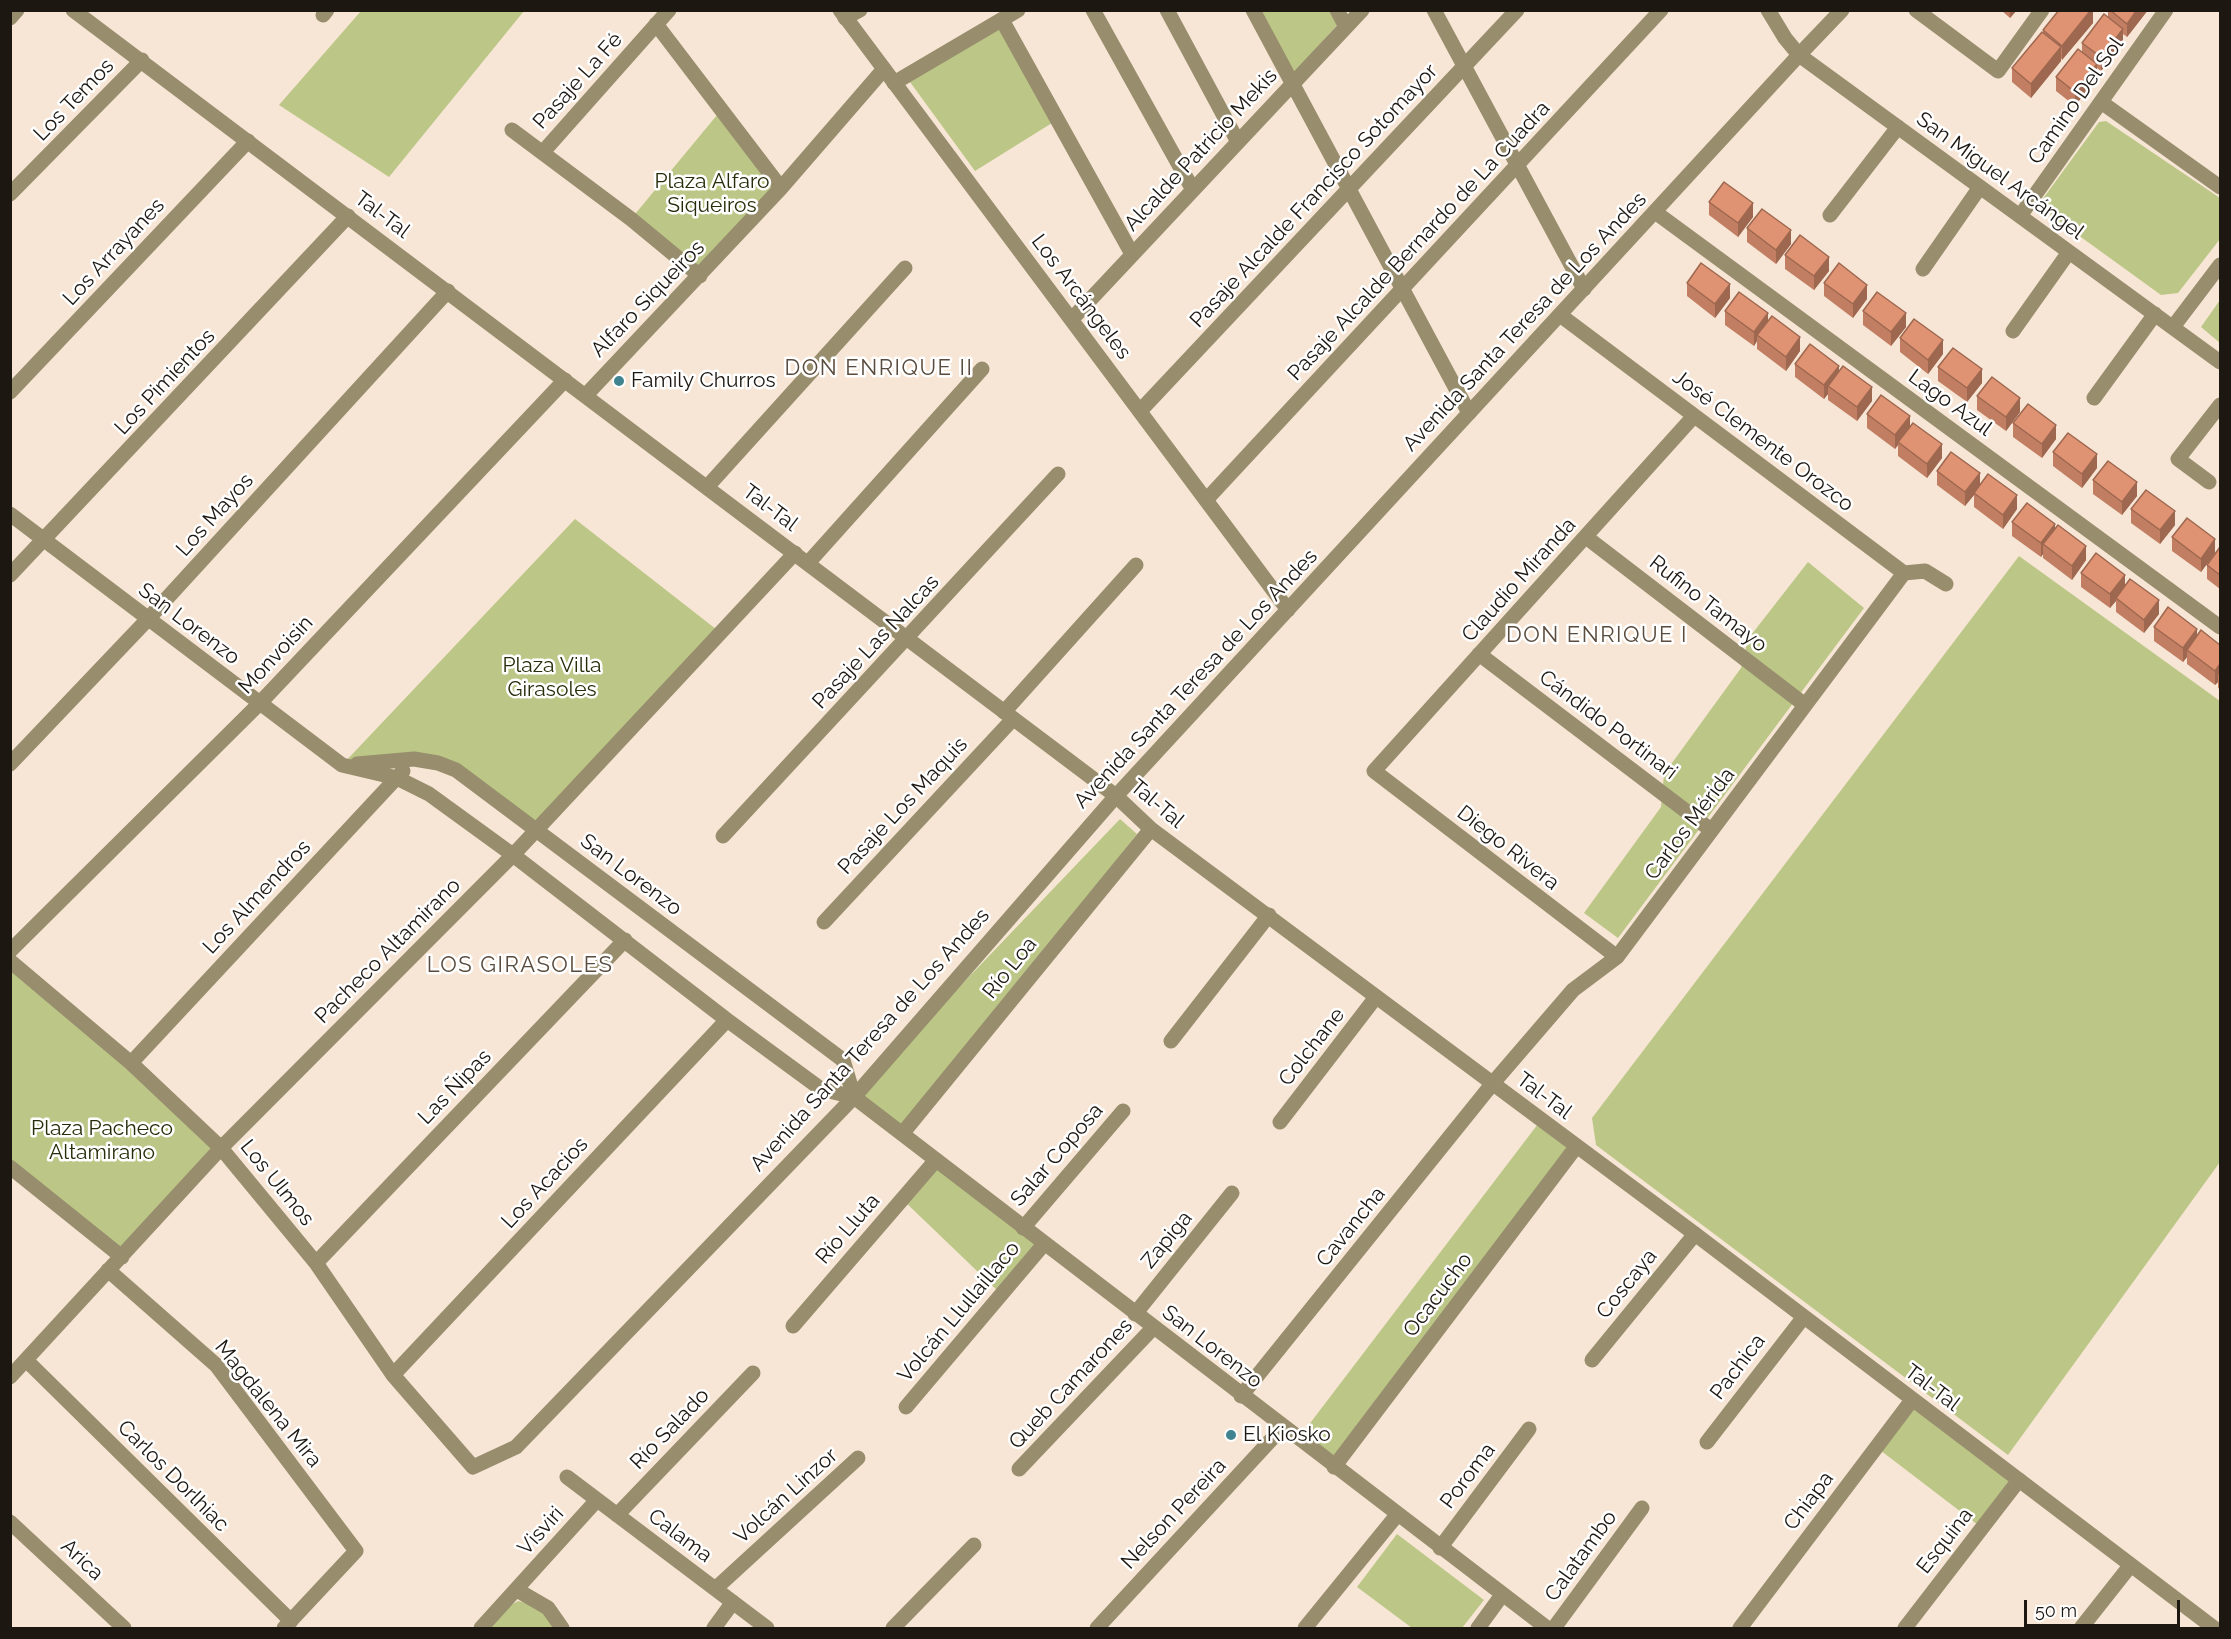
<!DOCTYPE html>
<meta charset="utf-8">
<style>
body{margin:0}
#map{position:relative;width:2231px;height:1639px;overflow:hidden;background:#f7e6d5;font-family:Raleway,sans-serif}
canvas{display:block}
.frame{position:absolute;inset:0;border:12px solid #1d1711;pointer-events:none}
.scale{position:absolute;left:2024px;top:1600px;width:156px;height:27px;box-sizing:border-box;border:3px solid #1d1711;border-top:0;padding-left:8px;font-size:18px;line-height:21px;white-space:nowrap;color:#1d1711;-webkit-text-stroke:4px #fff;paint-order:stroke}
</style>
<div id="map">
<canvas width="2231" height="1639"></canvas>
<div class="frame"></div>
<div class="scale">50 m</div>
</div>
<script>
const g = document.querySelector('canvas').getContext('2d');
g.lineJoin = 'round';
function fill(path, color) { g.fillStyle = color; g.fill(path, 'evenodd'); }
const toPath = rows => new Path2D(rows.map(r => 'M' + r).join(''));
function strokePath(path, color, width, dash) { g.strokeStyle = color; g.lineWidth = width; g.lineCap = dash ? 'butt' : 'round'; g.setLineDash(dash || []); g.stroke(path); }
function write(font, color, halo, rows, align = 'center') {
  g.font = font + ' Raleway,sans-serif'; g.lineWidth = 5; g.setLineDash([]); g.textBaseline = 'middle'; g.strokeStyle = halo; g.fillStyle = color; for (const [text, x, y, turn = 0] of rows) {
    g.save(); g.translate(x, y); g.rotate((+turn || 0) * Math.PI / 180); g.textAlign = isNaN(turn) ? turn : align; if (halo) g.strokeText(text, 0, 0); g.fillText(text, 0, 0); g.restore();
  }
}
const green = toPath([
 [361,11,524,11,389,177,279,105],
 [1261,11,1332,11,1339,23,1294,73],
 [1000,28,1052,123,975,171,910,82],
 [722,109,781,188,700,276,631,219],
 [2106,121,2220,198,2220,239,2178,293,2161,295,2045,211,2042,200,2099,122],
 [2220,300,2220,343,2201,327],
 [575,519,721,633,536,830,438,763,342,765],
 [2019,556,2220,701,2220,1162,2008,1455,1596,1145,1592,1118],
 [1808,562,1864,608,1618,938,1584,913,1661,807,1664,774,1741,668,1748,639],
 [1120,819,1137,834,902,1134,854,1097],
 [11,962,221,1148,122,1257,11,1160],
 [1541,1120,1576,1147,1334,1467,1298,1439],
 [936,1160,1044,1244,1001,1294,902,1199],
 [1912,1400,2019,1480,1982,1528,1876,1447],
 [1397,1534,1484,1600,1462,1628,1412,1628,1357,1587],
 [518,1601,548,1608,556,1628,481,1628,493,1616]
]);
const minor = toPath([
 [1093,10,1193,190],
 [1167,10,1238,142],
 [1253,10,1469,413],
 [1337,10,1346,27],
 [1434,10,1584,289],
 [1842,10,1799,55,2220,362],
 [1916,10,1998,71,2042,10],
 [323,15,327,10],
 [10,18,17,10],
 [845,18,860,10],
 [1002,20,1132,254],
 [656,24,781,188],
 [894,83,1018,10],
 [2101,102,2220,187],
 [512,130,631,219,700,276],
 [543,152,669,10],
 [10,194,142,60],
 [1655,212,2220,627],
 [1830,215,1898,127],
 [2020,216,2166,10],
 [1923,269,1980,187],
 [1560,315,1904,573,1925,571,1946,584],
 [1072,319,1362,10],
 [2173,327,2220,265],
 [2013,331,2069,252],
 [10,392,248,141],
 [586,395,781,188,884,69],
 [2094,398,2155,314],
 [1140,411,1517,10],
 [2209,482,2178,459,2220,405],
 [707,487,905,268],
 [1207,499,1661,10],
 [10,514,342,765,397,778,429,794,513,855,727,1020,821,1089,854,1097],
 [1586,537,1805,705],
 [808,563,982,369],
 [10,575,348,216],
 [1479,654,1711,830],
 [1004,712,1136,565],
 [10,764,148,619,448,291],
 [357,764,414,759,438,763,456,770,843,1060,854,1097],
 [723,836,1058,474],
 [824,922,1013,719],
 [10,951,259,704,565,380],
 [1617,957,1374,771,1694,416],
 [10,961,131,1063,221,1148,316,1263,393,1375,473,1467,516,1447,854,1097],
 [1171,1041,1269,915],
 [131,1063,403,771],
 [1280,1122,1376,997],
 [10,1167,122,1257],
 [1023,1228,1123,1111],
 [316,1263,625,940],
 [108,1270,216,1365,356,1551,284,1628],
 [1135,1314,1232,1193],
 [793,1326,936,1160],
 [26,1360,291,1621],
 [1592,1360,1695,1234],
 [393,1375,727,1020],
 [10,1377,221,1148,513,855,795,553],
 [1241,1396,1493,1083,1573,990,1617,957,1904,573],
 [906,1407,1044,1244],
 [1707,1442,1803,1318],
 [1334,1467,1576,1147],
 [1019,1469,1153,1328],
 [567,1477,767,1628],
 [617,1515,753,1373],
 [10,1522,124,1628],
 [1440,1548,1529,1429],
 [715,1589,858,1458],
 [517,1590,548,1608,562,1628],
 [481,1628,597,1500],
 [714,1628,733,1602],
 [893,1628,974,1545],
 [1305,1628,1397,1515],
 [1478,1628,1502,1595],
 [1554,1628,1642,1508],
 [1740,1628,1912,1400],
 [1905,1628,2019,1480],
 [2081,1628,2130,1566]
]);
const tertiary = toPath([
 [73,10,1116,796,1151,829,1695,1234,2214,1628],
 [840,10,1288,610],
 [902,1134,1151,829],
 [1097,1628,1282,1428],
 [1547,1628,854,1097,1116,796,1799,55,1785,38,1768,10]
]);
const wall = toPath([
 [2001,10,2017,10,2010,18],
 [2093,10,2093,23,2062,60,2061,58,2061,61,2031,98,2012,82,2012,68,2043,33,2043,30],
 [2108,10,2148,10,2127,37,2123,34,2123,43,2101,71,2097,68,2097,77,2075,106,2056,91,2056,77,2082,52,2082,43,2108,18],
 [1709,202,1753,217,1738,237,1709,215],
 [1747,228,1791,244,1776,264,1747,242],
 [1785,255,1829,271,1814,290,1785,269],
 [1687,283,1730,298,1715,318,1687,296],
 [1824,283,1867,299,1853,318,1824,296],
 [1725,311,1768,321,1800,351,1786,371,1757,349,1757,341,1754,346,1725,325],
 [1863,311,1906,327,1891,346,1863,325],
 [1900,338,1943,354,1928,374,1900,352],
 [1795,364,1839,371,1872,401,1857,421,1828,400,1828,394,1824,399,1795,377],
 [1938,367,1982,383,1967,402,1938,381],
 [1977,396,2020,412,2006,431,1977,410],
 [1867,414,1910,427,1942,458,1927,478,1898,456,1898,445,1895,449,1867,428],
 [2013,423,2056,439,2042,458,2013,437],
 [2053,452,2097,468,2082,488,2053,466],
 [1937,471,1980,485,2017,509,2003,529,1974,507,1974,495,1965,506,1937,485],
 [2093,480,2137,496,2122,515,2093,494],
 [2131,509,2175,525,2160,544,2131,523],
 [2012,522,2055,528,2086,560,2072,580,2043,558,2043,554,2041,557,2012,536],
 [2172,537,2215,553,2201,572,2172,551],
 [2220,547,2220,589,2207,579,2207,565],
 [2081,573,2125,586,2159,614,2144,633,2116,612,2116,601,2110,608,2081,587],
 [2154,627,2197,636,2220,645,2220,689,2218,688,2218,682,2215,685,2187,664,2187,657,2183,662,2154,641]
]);
const shadedWall = toPath([
 [2010,10,2017,10,2010,18],
 [2091,10,2093,10,2093,23,2062,60,2062,46],
 [2137,10,2148,10,2127,37,2127,24],
 [2123,29,2123,43,2101,71,2101,57],
 [2061,47,2061,61,2031,98,2031,84],
 [2097,64,2097,77,2075,106,2075,92],
 [1753,203,1753,217,1738,237,1738,223],
 [1791,230,1791,244,1776,264,1776,250],
 [1829,257,1829,271,1814,290,1814,276],
 [1730,284,1730,298,1715,318,1715,304],
 [1867,285,1867,299,1853,318,1853,304],
 [1768,313,1768,327,1757,335,1757,341,1754,346,1754,332],
 [1906,313,1906,327,1891,346,1891,332],
 [1800,337,1800,351,1786,371,1786,357],
 [1943,340,1943,354,1928,374,1928,360],
 [1839,366,1839,380,1828,386,1828,394,1824,399,1824,385],
 [1982,369,1982,383,1967,402,1967,388],
 [1872,387,1872,401,1857,421,1857,407],
 [2020,398,2020,412,2006,431,2006,417],
 [1910,416,1910,430,1898,442,1898,445,1895,449,1895,435],
 [2056,425,2056,439,2042,458,2042,444],
 [1942,444,1942,458,1927,478,1927,464],
 [2097,454,2097,468,2082,488,2082,474],
 [1980,473,1980,487,1974,493,1974,495,1965,506,1965,492],
 [2137,482,2137,496,2122,515,2122,502],
 [2017,495,2017,509,2003,529,2003,515],
 [2175,511,2175,525,2160,544,2160,530],
 [2055,524,2055,538,2043,544,2043,554,2041,557,2041,543],
 [2215,539,2215,553,2201,572,2201,559],
 [2086,546,2086,560,2072,580,2072,566],
 [2125,575,2125,589,2116,598,2116,601,2110,608,2110,594],
 [2159,600,2159,614,2144,633,2144,620],
 [2197,629,2197,643,2187,650,2187,657,2183,662,2183,648],
 [2220,664,2220,676,2218,674,2218,682,2215,685,2215,671]
]);
const building = toPath([
 [2059,10,2091,10,2062,46,2043,30,2059,10],
 [2110,10,2137,10,2127,24,2110,10],
 [2104,14,2123,29,2101,57,2082,43,2104,14],
 [2042,32,2061,47,2031,84,2012,68,2042,32],
 [2078,49,2097,64,2075,92,2056,77,2078,49],
 [1724,182,1753,203,1738,223,1709,202,1724,182],
 [1762,209,1791,230,1776,250,1747,228,1762,209],
 [1800,235,1829,257,1814,276,1785,255,1800,235],
 [1701,263,1730,284,1715,304,1687,283,1701,263],
 [1839,263,1867,285,1853,304,1824,283,1839,263],
 [1739,292,1768,313,1754,332,1725,311,1739,292],
 [1877,292,1906,313,1891,332,1863,311,1877,292],
 [1772,316,1800,337,1786,357,1757,335,1772,316],
 [1914,319,1943,340,1928,360,1900,338,1914,319],
 [1810,344,1839,366,1824,385,1795,364,1810,344],
 [1953,348,1982,369,1967,388,1938,367,1953,348],
 [1843,366,1872,387,1857,407,1828,386,1843,366],
 [1992,377,2020,398,2006,417,1977,396,1992,377],
 [1881,395,1910,416,1895,435,1867,414,1881,395],
 [2028,404,2056,425,2042,444,2013,423,2028,404],
 [1913,423,1942,444,1927,464,1898,442,1913,423],
 [2068,433,2097,454,2082,474,2053,452,2068,433],
 [1951,452,1980,473,1965,492,1937,471,1951,452],
 [2108,461,2137,482,2122,502,2093,480,2108,461],
 [1988,474,2017,495,2003,515,1974,493,1988,474],
 [2146,490,2175,511,2160,530,2131,509,2146,490],
 [2027,503,2055,524,2041,543,2012,522,2027,503],
 [2187,518,2215,539,2201,559,2172,537,2187,518],
 [2058,525,2086,546,2072,566,2043,544,2058,525],
 [2220,547,2220,575,2207,565,2220,547],
 [2096,553,2125,575,2110,594,2081,573,2096,553],
 [2130,579,2159,600,2144,620,2116,598,2130,579],
 [2168,607,2197,629,2183,648,2154,627,2168,607],
 [2201,630,2220,645,2220,664,2215,671,2187,650,2201,630]
]);
const markers = [
 [619,381,6,"#3f8391"],
 [1231,1435,6,"#3f8391"]
];
const streetNames = [
 ["Pasaje La Fé",578,81,-48],
 ["Los Temos",74,100,-46],
 ["Camino Del Sol",2076,101,-55],
 ["Alcalde Patricio Mekis",1201,150,-47],
 ["San Miguel Arcángel",2000,176,36],
 ["Pasaje Alcalde Francisco Sotomayor",1314,196,-47],
 ["Tal-Tal",382,215,37],
 ["Pasaje Alcalde Bernardo de La Cuadra",1419,241,-47],
 ["Los Arrayanes",114,252,-47],
 ["Los Arcángeles",1081,297,53],
 ["Alfaro Siqueiros",648,299,-46],
 ["Avenida Santa Teresa de Los Andes",1525,322,-47],
 ["Los Pimientos",165,382,-47],
 ["Lago Azul",1950,403,36],
 ["José Clemente Orozco",1763,441,37],
 ["Tal-Tal",770,508,37],
 ["Los Mayos",215,515,-48],
 ["Claudio Miranda",1519,580,-48],
 ["Rufino Tamayo",1708,604,38],
 ["San Lorenzo",189,624,37],
 ["Pasaje Las Nalcas",876,642,-47],
 ["Monvoisin",276,655,-47],
 ["Avenida Santa Teresa de Los Andes",1196,679,-47],
 ["Cándido Portinari",1608,725,37],
 ["Tal-Tal",1157,804,40],
 ["Pasaje Los Maquis",903,806,-47],
 ["Carlos Mérida",1690,824,-53],
 ["Diego Rivera",1508,848,38],
 ["San Lorenzo",631,875,37],
 ["Los Almendros",257,897,-47],
 ["Pacheco Altamirano",388,951,-45],
 ["Río Loa",1010,968,-51],
 ["Avenida Santa Teresa de Los Andes",870,1040,-48],
 ["Colchane",1312,1047,-52],
 ["Las Ñipas",455,1087,-46],
 ["Tal-Tal",1544,1096,37],
 ["Salar Coposa",1057,1155,-49],
 ["Los Ulmos",277,1183,51],
 ["Los Acacios",545,1183,-47],
 ["Cavancha",1351,1227,-51],
 ["Río Lluta",848,1229,-49],
 ["Zapiga",1167,1240,-51],
 ["Coscaya",1627,1284,-51],
 ["Ocacucho",1438,1295,-53],
 ["Volcán Llullaillaco",959,1312,-50],
 ["San Lorenzo",1212,1347,38],
 ["Pachica",1738,1367,-53],
 ["Queb Camarones",1071,1384,-47],
 ["Tal-Tal",1932,1388,37],
 ["Magdalena Mira",268,1404,51],
 ["Río Salado",670,1429,-46],
 ["Carlos Dorlhiac",173,1476,45],
 ["Poroma",1468,1476,-53],
 ["Volcán Linzor",786,1496,-42],
 ["Chiapa",1809,1501,-53],
 ["Nelson Pereira",1174,1514,-47],
 ["Visviri",541,1531,-48],
 ["Calama",680,1536,37],
 ["Esquina",1945,1541,-52],
 ["Calatambo",1581,1556,-54],
 ["Arica",82,1560,43]
];
const parkNames = [
 ["Plaza Alfaro",712,182],
 ["Siqueiros",712,206],
 ["Plaza Villa",552,666],
 ["Girasoles",552,690],
 ["Plaza Pacheco",102,1129],
 ["Altamirano",102,1153]
];
const poiNames = [
 ["Family Churros",631,381],
 ["El Kiosko",1243,1435]
];
const neighbourhoodNames = [
 ["DON ENRIQUE II",879,368],
 ["DON ENRIQUE I",1597,635],
 ["LOS GIRASOLES",520,965]
];
fill(green, '#bcc787');
strokePath(minor, '#988e6e', 15);
strokePath(tertiary, '#988e6e', 15);
fill(wall, '#c17e62');
fill(shadedWall, '#9d6750');
fill(building, '#e09372');
strokePath(building, '#9d6750', 1.5);
for (const [x, y, r, color] of markers) { const dot = new Path2D(); dot.arc(x, y, r, 0, 2 * Math.PI); g.fillStyle = color; g.fill(dot); strokePath(dot, '#fff', 2); }
write('21px', '#1d1711', '#fff', streetNames);
write('21px', '#272c09', '#fff', parkNames);
write('21px', '#1d1711', '#fff', poiNames, 'left');
g.letterSpacing = '1.5px';
write('22px', '#594b3d', '#fff', neighbourhoodNames);
g.letterSpacing = '0px';
</script>
